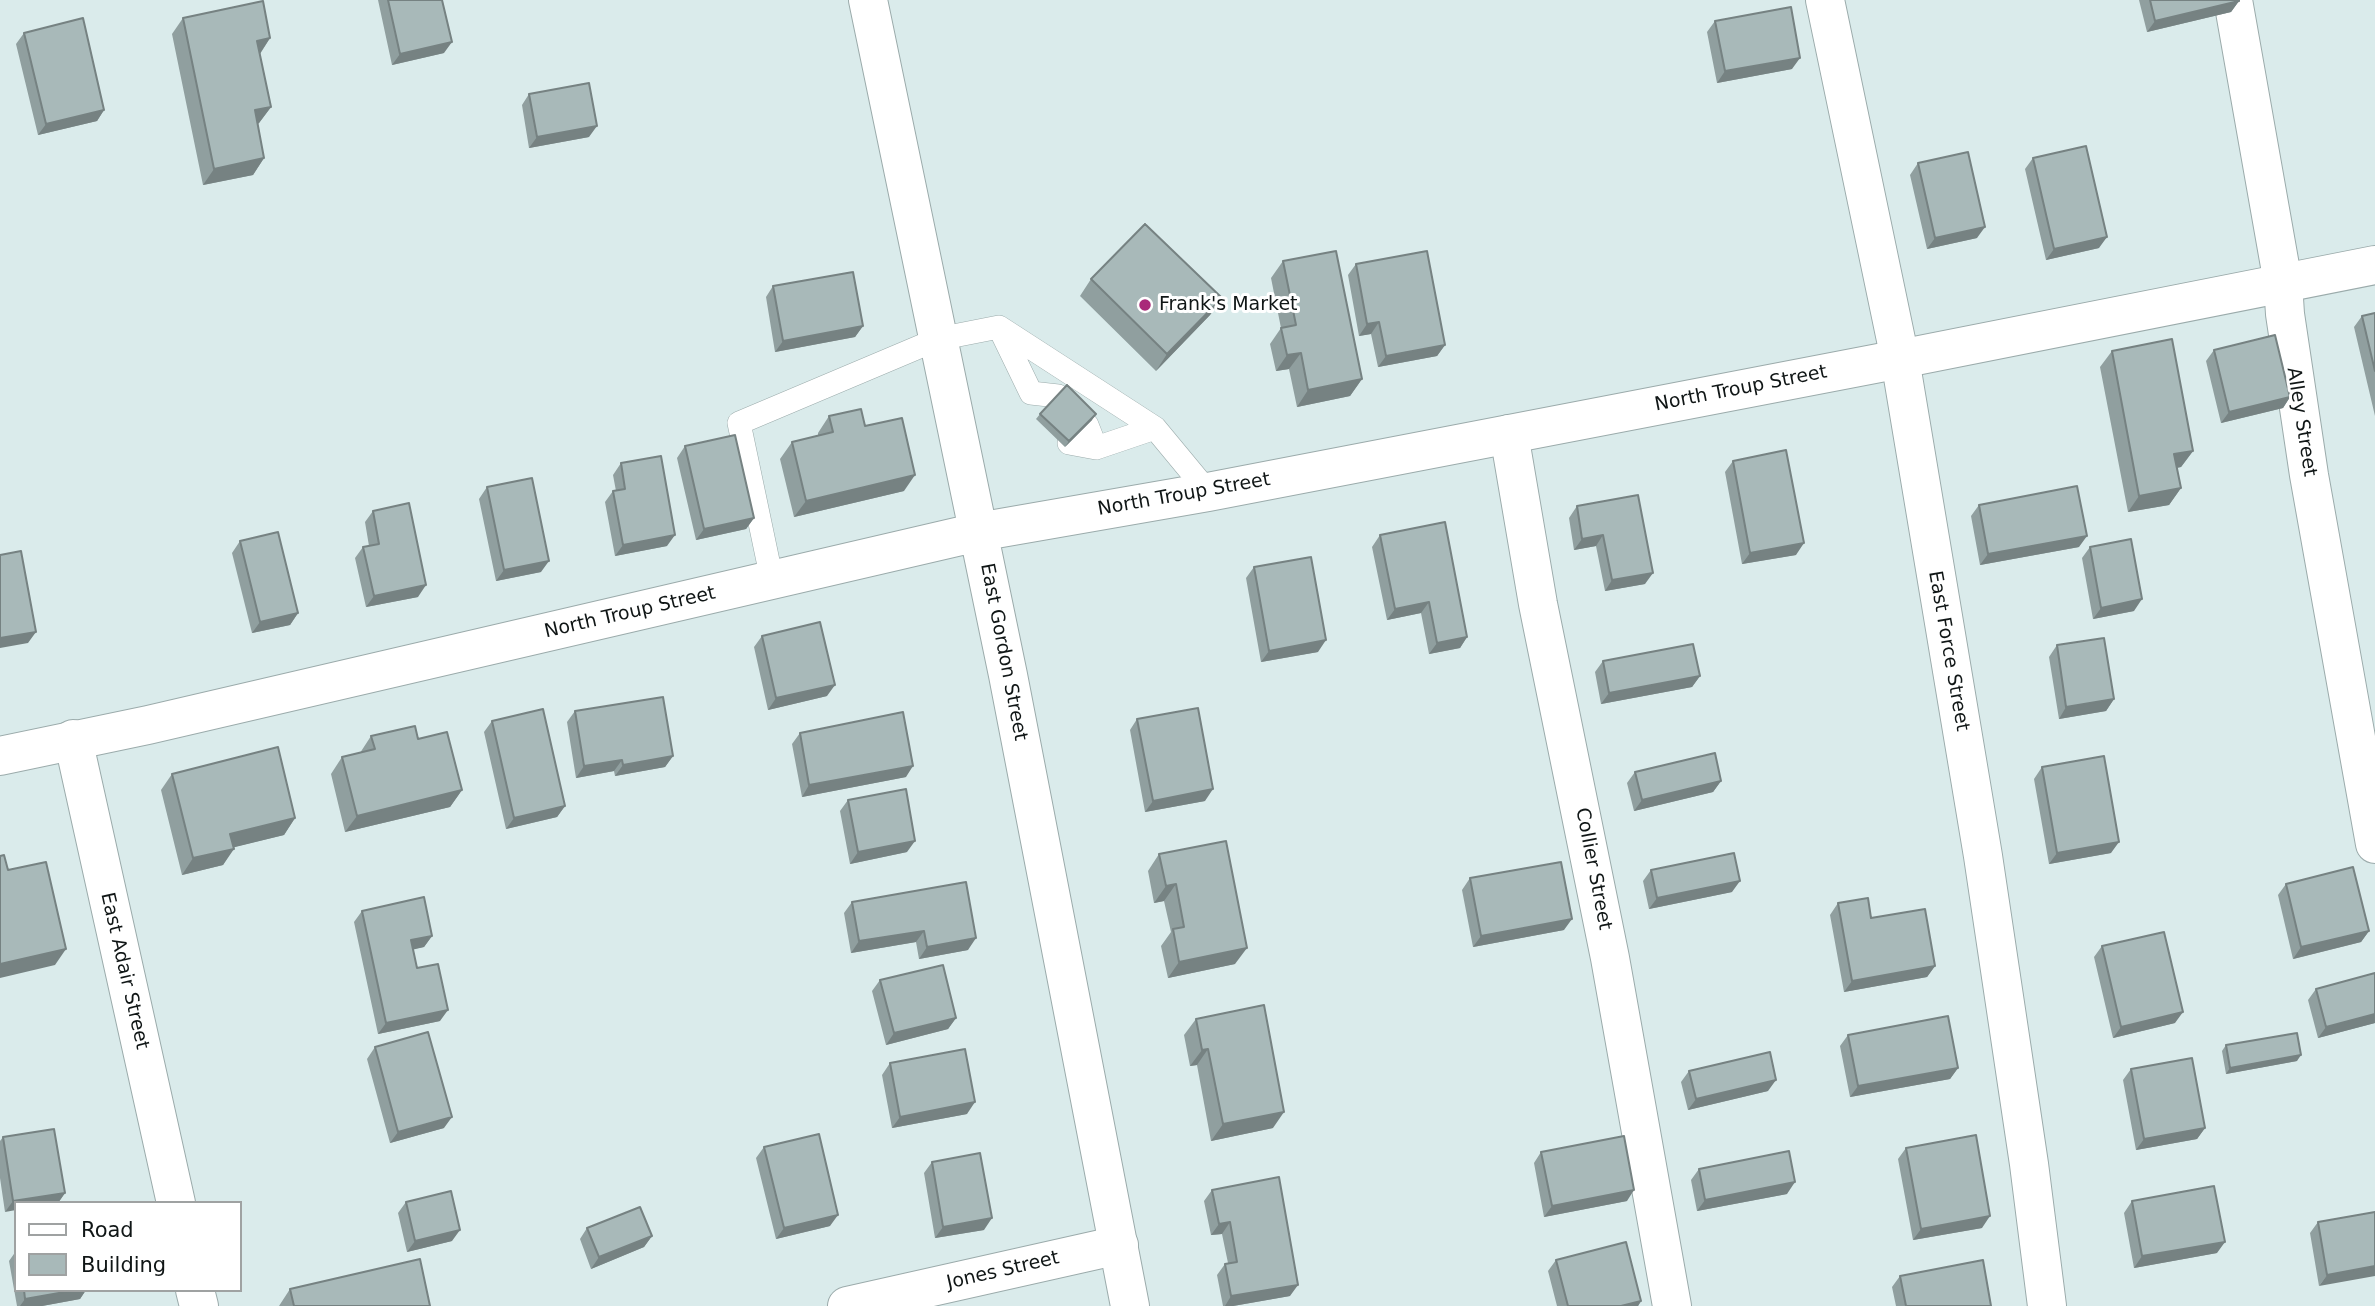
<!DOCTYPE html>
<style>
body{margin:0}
#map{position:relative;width:2375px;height:1306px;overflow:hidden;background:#daebeb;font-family:"DejaVu Sans",sans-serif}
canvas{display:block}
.legend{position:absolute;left:14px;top:1201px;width:228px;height:91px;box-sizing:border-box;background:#fff;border:2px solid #9fa2a2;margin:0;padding:9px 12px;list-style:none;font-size:21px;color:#101616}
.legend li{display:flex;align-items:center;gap:14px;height:35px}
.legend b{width:35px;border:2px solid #9fa2a2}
</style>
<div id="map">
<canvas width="2375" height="1306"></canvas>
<ul class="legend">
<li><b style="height:9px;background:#fff"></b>Road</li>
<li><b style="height:19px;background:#a8b9b9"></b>Building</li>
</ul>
</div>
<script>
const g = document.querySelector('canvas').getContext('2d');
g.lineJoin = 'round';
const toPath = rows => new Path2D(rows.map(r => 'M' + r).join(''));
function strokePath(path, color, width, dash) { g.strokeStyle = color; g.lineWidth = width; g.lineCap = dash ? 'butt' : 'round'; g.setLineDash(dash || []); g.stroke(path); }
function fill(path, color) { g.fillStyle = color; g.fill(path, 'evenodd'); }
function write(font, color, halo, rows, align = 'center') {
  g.font = font + ' "DejaVu Sans",sans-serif'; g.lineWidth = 6; g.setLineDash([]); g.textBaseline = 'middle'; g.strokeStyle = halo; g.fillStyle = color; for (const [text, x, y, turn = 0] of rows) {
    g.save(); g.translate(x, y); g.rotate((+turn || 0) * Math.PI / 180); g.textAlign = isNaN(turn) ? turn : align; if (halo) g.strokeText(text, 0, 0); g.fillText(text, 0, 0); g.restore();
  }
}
const service = toPath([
 [1000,329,1031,393,1058,396],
 [1087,425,1096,448,1155,428],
 [1069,443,1096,448],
 [772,580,739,423,938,339,999,327,1155,428,1208,492]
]);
const minor = toPath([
 [1825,0,1900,359,1983,856,2029,1164,2047,1306],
 [2233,0,2283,283,2285,314,2309,475,2375,844],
 [1509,434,1538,604,1610,958,1672,1306],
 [73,739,176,1203],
 [195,1290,199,1306],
 [847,1306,1119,1245]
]);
const tertiary = toPath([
 [868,0,1008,675,1130,1306],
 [0,756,148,725,978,532,1208,492,1900,359,2375,265]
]);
const wall = toPath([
 [378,0,442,0,444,53,392,65],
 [2139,0,2239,0,2239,1,2231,12,2147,32],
 [183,18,270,38,260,54,271,107,259,123,258,124,264,158,253,175,203,185,172,34],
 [1715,21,1792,69,1717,83,1707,32],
 [24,33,104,110,97,121,38,135,16,44],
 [529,94,589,137,529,148,522,105],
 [2033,158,2099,248,2046,260,2025,169],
 [1918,163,1977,238,1927,249,1910,175],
 [1283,261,1362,379,1350,396,1297,407,1289,369,1276,371,1270,344,1281,328,1271,278],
 [1356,264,1445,345,1437,356,1378,367,1371,334,1359,336,1348,275],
 [1091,279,1222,298,1210,315,1156,371,1080,296],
 [773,286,863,326,855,337,775,352,766,297],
 [2375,313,2375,416,2354,327,2362,316],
 [2214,350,2290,397,2283,408,2221,423,2206,361],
 [2112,351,2193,451,2181,467,2177,468,2181,488,2169,505,2128,512,2100,367],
 [1040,414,1092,420,1065,447,1036,419],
 [829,416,865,426,904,491,794,517,780,459,792,442,818,436,818,433],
 [685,446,754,518,746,529,696,540,677,458],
 [1733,461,1796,555,1742,564,1725,472],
 [621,463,667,546,615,556,605,502,613,491,616,491,613,475],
 [487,487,541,572,496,581,479,499],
 [1638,495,1645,584,1605,591,1596,546,1574,550,1569,518,1577,506],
 [1979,505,2079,547,1980,565,1971,516],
 [373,511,418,597,366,607,355,558,363,547,369,546,365,522],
 [1380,535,1467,637,1460,648,1429,654,1421,613,1387,620,1372,547],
 [240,541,298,613,290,625,252,633,232,553],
 [2090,547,2134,611,2093,619,2082,558],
 [1254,567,1318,652,1261,662,1246,578],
 [762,636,827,696,768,710,754,647],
 [2057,645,2114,699,2106,711,2059,719,2049,657],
 [1603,661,1700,676,1692,687,1601,704,1595,672],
 [575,711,673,756,665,767,615,776,614,771,576,778,567,722],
 [1137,719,1205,801,1145,812,1130,730],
 [492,721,565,806,557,817,506,829,484,732],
 [800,733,906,777,802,797,792,744],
 [371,736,418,739,462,790,450,807,345,832,331,774,342,757,360,753],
 [2042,767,2111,853,2049,864,2034,779],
 [1635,772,1721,781,1713,792,1634,811,1627,783],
 [172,774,295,818,284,835,234,847,223,865,182,875,161,790],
 [848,800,907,852,850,864,840,811],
 [1159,854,1235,964,1168,978,1161,946,1171,932,1164,901,1154,903,1148,871],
 [1651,870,1732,892,1649,909,1643,881],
 [1470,878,1564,930,1473,947,1462,890],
 [966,882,968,950,919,959,916,942,851,953,844,913,852,902],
 [2286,884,2369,931,2361,942,2293,959,2278,895],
 [1838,903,1871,918,1935,966,1927,977,1844,992,1830,915],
 [362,911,432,936,424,947,413,949,417,968,440,1021,378,1034,354,922],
 [2102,946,2175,1023,2113,1038,2094,957],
 [2375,973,2375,1023,2318,1038,2308,1000,2316,989],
 [880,980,956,1018,948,1029,886,1045,872,991],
 [1196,1019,1273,1128,1211,1141,1197,1065,1190,1066,1184,1035],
 [1848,1035,1958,1068,1950,1079,1850,1097,1840,1046],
 [2226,1045,2297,1061,2226,1074,2222,1051],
 [375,1047,444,1128,390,1143,367,1059],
 [890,1063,967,1114,892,1128,882,1075],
 [2131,1069,2205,1128,2197,1139,2136,1150,2123,1080],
 [1689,1071,1768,1091,1688,1110,1681,1082],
 [3,1137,65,1193,58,1203,16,1203,5,1212,0,1178,0,1141],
 [764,1147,830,1226,776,1239,756,1158],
 [1906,1148,1982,1228,1913,1240,1898,1159],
 [1541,1152,1627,1201,1544,1217,1534,1163],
 [932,1162,984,1230,935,1238,924,1173],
 [1699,1169,1787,1194,1697,1211,1691,1180],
 [1212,1190,1290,1296,1233,1306,1223,1306,1217,1275,1225,1264,1228,1263,1222,1234,1211,1235,1204,1201],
 [2132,1201,2217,1253,2134,1268,2124,1213],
 [406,1202,452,1241,407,1252,398,1213],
 [2375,1212,2319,1286,2310,1233,2318,1222],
 [587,1228,652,1236,644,1247,591,1269,580,1239],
 [16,1251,16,1290,86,1290,80,1299,42,1306,17,1306,9,1261],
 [1556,1260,1641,1301,1638,1306,1557,1306,1548,1271],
 [1900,1276,1991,1306,1896,1306,1892,1287],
 [290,1289,430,1306,279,1306]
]);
const shadedWall = toPath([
 [2239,1,2231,12,2147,32,2155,21],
 [270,38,259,55,257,41],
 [452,42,444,53,392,65,400,54],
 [1800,58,1792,69,1717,83,1725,71],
 [271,107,259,123,243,127,255,110],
 [104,110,97,121,38,135,46,124],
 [597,126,589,137,529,148,537,137],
 [264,158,253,175,203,185,214,169],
 [1985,227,1977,238,1927,249,1935,238],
 [2107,237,2099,248,2046,260,2054,249],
 [1222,298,1210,315,1156,371,1167,354],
 [1379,322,1371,334,1359,336,1367,324],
 [863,326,855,337,775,352,783,341],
 [1445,345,1437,356,1378,367,1386,356],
 [1301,353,1289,369,1276,371,1287,355],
 [1362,379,1350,396,1297,407,1308,390],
 [2290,397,2283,408,2221,423,2229,412],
 [1096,414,1092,420,1065,447,1069,441],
 [2193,451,2181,467,2163,470,2174,454],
 [915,475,904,491,794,517,806,501],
 [2181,488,2169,505,2128,512,2139,496],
 [754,518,746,529,696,540,704,529],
 [675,535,667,546,615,556,623,545],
 [1603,535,1596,546,1574,550,1582,539],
 [2087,536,2079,547,1980,565,1988,554],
 [1804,543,1796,555,1742,564,1750,553],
 [549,561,541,572,496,581,504,570],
 [1653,573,1645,584,1605,591,1612,580],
 [426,585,418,597,366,607,374,596],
 [2142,599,2134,611,2093,619,2101,608],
 [1429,602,1421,613,1387,620,1395,609],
 [298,613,290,625,252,633,260,622],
 [36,632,28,643,0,648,0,638],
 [1467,637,1460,648,1429,654,1437,643],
 [1326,640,1318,652,1261,662,1269,651],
 [1700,676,1692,687,1601,704,1609,693],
 [835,685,827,696,768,710,776,698],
 [2114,699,2106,711,2059,719,2066,707],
 [673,756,665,767,615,776,623,765],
 [622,760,614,771,576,778,584,766],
 [913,766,906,777,802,797,809,785],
 [1721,781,1713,792,1634,811,1642,800],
 [1213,789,1205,801,1145,812,1153,801],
 [462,790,450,807,345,832,357,816],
 [565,806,557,817,506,829,514,818],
 [295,818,284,835,219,851,230,834],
 [915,841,907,852,850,864,858,852],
 [2119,842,2111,853,2049,864,2057,853],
 [234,849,223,865,182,875,193,858],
 [1740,881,1732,892,1649,909,1657,898],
 [1176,884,1164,901,1154,903,1166,886],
 [1572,919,1564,930,1473,947,1481,936],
 [924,931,916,942,851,953,859,941],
 [2369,931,2361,942,2293,959,2301,947],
 [432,936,424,947,403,952,411,940],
 [976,938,968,950,919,959,927,947],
 [1247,948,1235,964,1168,978,1179,962],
 [66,949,55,965,0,978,0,964],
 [1935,966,1927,977,1844,992,1852,981],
 [448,1010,440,1021,378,1034,386,1023],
 [2183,1012,2175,1023,2113,1038,2121,1027],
 [2375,1014,2375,1023,2318,1038,2326,1027],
 [956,1018,948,1029,886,1045,894,1033],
 [1208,1049,1197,1065,1190,1066,1202,1050],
 [2301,1055,2297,1061,2226,1074,2230,1068],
 [1958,1068,1950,1079,1850,1097,1858,1086],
 [1776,1080,1768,1091,1688,1110,1696,1099],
 [975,1102,967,1114,892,1128,900,1117],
 [1284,1112,1273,1128,1211,1141,1223,1124],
 [452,1117,444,1128,390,1143,398,1132],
 [2205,1128,2197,1139,2136,1150,2144,1139],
 [1795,1182,1787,1194,1697,1211,1705,1200],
 [1634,1190,1627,1201,1544,1217,1552,1206],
 [65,1193,58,1203,16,1203,16,1210,5,1212,13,1201],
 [838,1215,830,1226,776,1239,784,1228],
 [1990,1216,1982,1228,1913,1240,1921,1229],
 [992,1218,984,1230,935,1238,943,1227],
 [1230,1222,1222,1234,1211,1235,1219,1224],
 [460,1230,452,1241,407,1252,415,1241],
 [652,1236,644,1247,591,1269,599,1257],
 [2225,1242,2217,1253,2134,1268,2142,1256],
 [2375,1266,2375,1276,2319,1286,2327,1275],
 [1298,1285,1290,1296,1233,1306,1225,1306,1231,1296],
 [76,1290,86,1290,80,1299,42,1306,20,1306,25,1299],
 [1641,1301,1638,1306,1621,1306]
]);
const building = toPath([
 [388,0,442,0,452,42,400,54,388,0],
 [2150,0,2239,0,2239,1,2155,21,2150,0],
 [263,1,270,38,257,41,271,107,255,110,264,158,214,169,183,18,263,1],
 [1791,7,1800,58,1725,71,1715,21,1791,7],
 [83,18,104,110,46,124,24,33,83,18],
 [589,83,597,126,537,137,529,94,589,83],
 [2086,146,2107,237,2054,249,2033,158,2086,146],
 [1968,152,1985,227,1935,238,1918,163,1968,152],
 [1145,224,1222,298,1167,354,1091,279,1145,224],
 [1336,251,1362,379,1308,390,1301,353,1287,355,1281,328,1296,325,1283,261,1336,251],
 [1427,251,1445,345,1386,356,1379,322,1367,324,1356,264,1427,251],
 [853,272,863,326,783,341,773,286,853,272],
 [2375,313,2375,371,2362,316,2375,313],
 [2275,335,2290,397,2229,412,2214,350,2275,335],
 [2172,339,2193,451,2174,454,2181,488,2139,496,2112,351,2172,339],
 [1067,385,1096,414,1069,441,1040,414,1067,385],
 [861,409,865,426,902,418,915,475,806,501,792,442,833,432,829,416,861,409],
 [735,435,754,518,704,529,685,446,735,435],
 [1786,450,1804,543,1750,553,1733,461,1786,450],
 [661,456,675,535,623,545,613,491,625,489,621,463,661,456],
 [532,478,549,561,504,570,487,487,532,478],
 [2077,486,2087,536,1988,554,1979,505,2077,486],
 [1638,495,1653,573,1612,580,1603,535,1582,539,1577,506,1638,495],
 [409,503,426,585,374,596,363,547,379,544,373,511,409,503],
 [1445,522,1467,637,1437,643,1429,602,1395,609,1380,535,1445,522],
 [278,532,298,613,260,622,240,541,278,532],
 [2131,539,2142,599,2101,608,2090,547,2131,539],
 [21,551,36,632,0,638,0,555,21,551],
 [1311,557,1326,640,1269,651,1254,567,1311,557],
 [820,622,835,685,776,698,762,636,820,622],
 [2104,638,2114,699,2066,707,2057,645,2104,638],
 [1693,644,1700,676,1609,693,1603,661,1693,644],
 [663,697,673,756,623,765,622,760,584,766,575,711,663,697],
 [1198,708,1213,789,1153,801,1137,719,1198,708],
 [543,709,565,806,514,818,492,721,543,709],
 [903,712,913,766,809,785,800,733,903,712],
 [415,726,418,739,447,732,462,790,357,816,342,757,375,749,371,736,415,726],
 [278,747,295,818,230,834,234,849,193,858,172,774,278,747],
 [1715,753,1721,781,1642,800,1635,772,1715,753],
 [2104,756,2119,842,2057,853,2042,767,2104,756],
 [906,789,915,841,858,852,848,800,906,789],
 [1226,841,1247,948,1179,962,1173,929,1184,927,1176,884,1166,886,1159,854,1226,841],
 [1734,853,1740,881,1657,898,1651,870,1734,853],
 [4,855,8,870,46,862,66,949,0,964,0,856,4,855],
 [1561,862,1572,919,1481,936,1470,878,1561,862],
 [2353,867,2369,931,2301,947,2286,884,2353,867],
 [966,882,976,938,927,947,924,931,859,941,852,902,966,882],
 [424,897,432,936,411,940,417,968,438,964,448,1010,386,1023,362,911,424,897],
 [1868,898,1871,918,1925,909,1935,966,1852,981,1838,903,1868,898],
 [2164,932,2183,1012,2121,1027,2102,946,2164,932],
 [943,965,956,1018,894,1033,880,980,943,965],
 [2375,973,2375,1014,2326,1027,2316,989,2375,973],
 [1264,1005,1284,1112,1223,1124,1208,1049,1202,1050,1196,1019,1264,1005],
 [1948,1016,1958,1068,1858,1086,1848,1035,1948,1016],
 [428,1032,452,1117,398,1132,375,1047,428,1032],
 [2297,1033,2301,1055,2230,1068,2226,1045,2297,1033],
 [965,1049,975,1102,900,1117,890,1063,965,1049],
 [1770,1052,1776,1080,1696,1099,1689,1071,1770,1052],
 [2192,1058,2205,1128,2144,1139,2131,1069,2192,1058],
 [54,1129,65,1193,13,1201,3,1137,54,1129],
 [819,1134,838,1215,784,1228,764,1147,819,1134],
 [1976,1135,1990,1216,1921,1229,1906,1148,1976,1135],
 [1624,1136,1634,1190,1552,1206,1541,1152,1624,1136],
 [1789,1151,1795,1182,1705,1200,1699,1169,1789,1151],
 [980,1153,992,1218,943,1227,932,1162,980,1153],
 [1279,1177,1298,1285,1231,1296,1225,1264,1237,1262,1230,1222,1219,1224,1212,1190,1279,1177],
 [2214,1186,2225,1242,2142,1256,2132,1201,2214,1186],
 [451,1191,460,1230,415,1241,406,1202,451,1191],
 [640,1207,652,1236,599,1257,587,1228,640,1207],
 [2375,1212,2375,1266,2327,1275,2318,1222,2375,1212],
 [1626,1242,1641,1301,1621,1306,1568,1306,1556,1260,1626,1242],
 [420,1259,430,1306,294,1306,290,1289,420,1259],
 [1983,1260,1991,1306,1906,1306,1900,1276,1983,1260],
 [24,1290,76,1290,25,1299,24,1290]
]);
const markers = [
 [1145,305,7,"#a92a79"]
];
const poiNames = [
 ["Frank's Market",1159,305]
];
const streetNames = [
 ["North Troup Street",1741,389,-11],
 ["Alley Street",2301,422,81],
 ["North Troup Street",1184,495,-10],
 ["North Troup Street",630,613,-13],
 ["East Force Street",1948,651,80],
 ["East Gordon Street",1003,652,79],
 ["Collier Street",1593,869,79],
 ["East Adair Street",124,971,77],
 ["Jones Street",1003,1271,-13]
];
strokePath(service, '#9babab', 24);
strokePath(minor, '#9babab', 40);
strokePath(tertiary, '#9babab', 40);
strokePath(service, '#fff', 23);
strokePath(minor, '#fff', 38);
strokePath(tertiary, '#fff', 38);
fill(wall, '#909f9f');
fill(shadedWall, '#768282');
fill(building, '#a8b9b9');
strokePath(building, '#768282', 2);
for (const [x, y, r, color] of markers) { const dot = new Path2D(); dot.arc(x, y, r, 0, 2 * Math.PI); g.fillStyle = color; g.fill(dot); strokePath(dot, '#fff', 2.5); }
write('19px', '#101616', '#fff', poiNames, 'left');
write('19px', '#101616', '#fff', streetNames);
</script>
